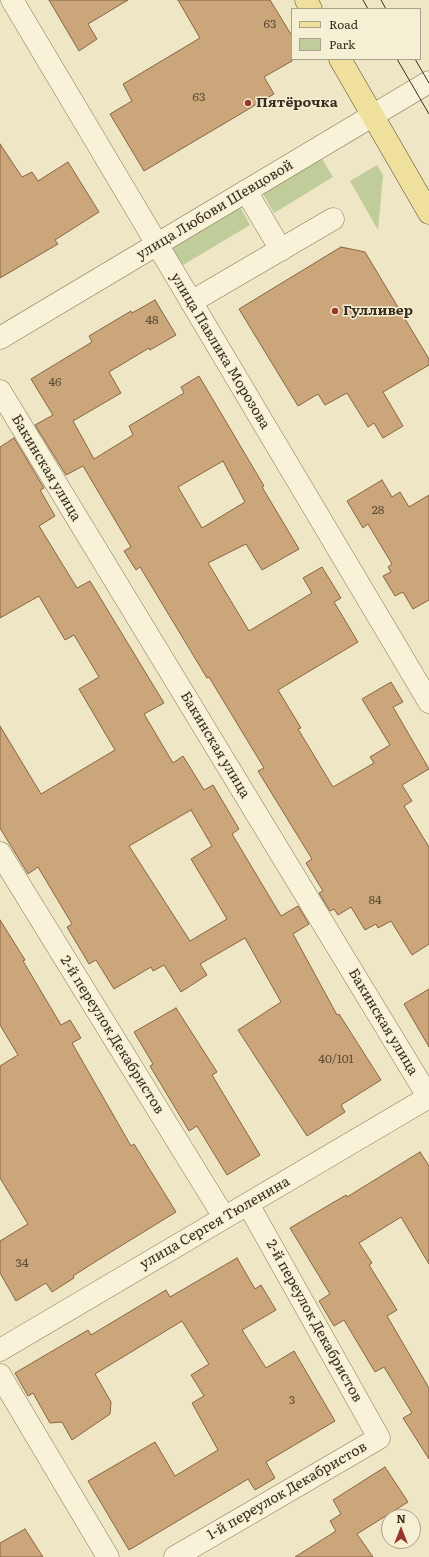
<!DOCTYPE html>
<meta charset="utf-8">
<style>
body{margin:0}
#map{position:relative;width:429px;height:1557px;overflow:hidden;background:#eee6c5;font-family:Literata,serif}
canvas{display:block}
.legend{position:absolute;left:291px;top:8px;width:130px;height:52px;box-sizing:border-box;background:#f5efd4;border:1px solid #aaa28c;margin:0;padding:5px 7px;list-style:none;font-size:12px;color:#392e1f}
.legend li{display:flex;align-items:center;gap:8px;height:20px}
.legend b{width:20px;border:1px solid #aaa28c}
.north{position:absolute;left:381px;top:1509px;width:40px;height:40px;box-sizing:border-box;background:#f5efd4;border:1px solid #aaa28c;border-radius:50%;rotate:0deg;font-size:11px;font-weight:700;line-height:16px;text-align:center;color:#392e1f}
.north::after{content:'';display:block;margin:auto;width:14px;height:18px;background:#97372c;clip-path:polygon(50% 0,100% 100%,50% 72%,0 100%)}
</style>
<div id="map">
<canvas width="429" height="1557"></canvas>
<ul class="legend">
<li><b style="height:5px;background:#f0e09d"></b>Road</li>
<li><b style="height:11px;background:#c0cc99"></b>Park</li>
</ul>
<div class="north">N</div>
</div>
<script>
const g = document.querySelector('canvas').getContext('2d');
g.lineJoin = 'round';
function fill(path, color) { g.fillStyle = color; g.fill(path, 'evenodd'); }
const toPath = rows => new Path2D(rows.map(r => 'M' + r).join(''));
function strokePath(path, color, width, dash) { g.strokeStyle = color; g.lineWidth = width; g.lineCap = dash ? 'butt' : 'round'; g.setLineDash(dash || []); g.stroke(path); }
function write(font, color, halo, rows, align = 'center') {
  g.font = font + ' Literata,serif'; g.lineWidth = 3; g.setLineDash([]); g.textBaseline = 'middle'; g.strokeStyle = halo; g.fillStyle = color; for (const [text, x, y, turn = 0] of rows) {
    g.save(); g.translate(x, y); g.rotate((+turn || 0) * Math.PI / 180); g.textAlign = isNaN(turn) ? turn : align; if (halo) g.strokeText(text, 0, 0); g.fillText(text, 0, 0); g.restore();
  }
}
const green = toPath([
 [321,157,333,177,274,213,262,192],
 [377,165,383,175,378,230,350,181],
 [239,205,250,225,178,268,166,248]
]);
const building = toPath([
 [49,0,128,0,88,24,97,39,79,51,49,0],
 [178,0,270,0,292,36,292,61,264,77,274,94,144,171,110,114,132,101,123,84,200,38,178,0],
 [0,144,22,177,32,172,38,181,68,162,99,212,55,240,58,244,0,278,0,144],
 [341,247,365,252,429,359,429,365,383,392,403,426,383,438,374,423,368,427,347,393,325,405,318,394,298,406,239,309,341,247],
 [155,300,176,335,150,350,149,348,109,372,121,393,73,421,94,459,133,435,129,426,184,393,181,387,199,376,264,486,262,487,299,549,262,570,246,544,208,563,249,631,312,593,303,578,322,567,341,598,334,602,358,642,278,690,301,728,298,729,333,787,374,763,370,757,390,745,362,699,391,682,403,702,393,707,429,769,402,785,412,801,404,806,429,847,429,944,412,955,391,921,378,928,376,924,365,930,351,907,338,915,334,909,330,911,319,893,323,891,306,863,312,859,258,771,264,768,209,677,207,678,140,567,136,570,124,551,131,547,83,466,66,475,35,425,53,415,31,379,92,342,89,336,131,311,132,313,155,300],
 [223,461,245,502,202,528,178,487,223,461],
 [14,438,44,488,40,490,55,516,39,526,77,588,90,581,164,703,144,714,173,763,183,756,204,790,213,785,239,829,232,834,281,916,298,906,309,924,293,934,337,1015,339,1014,381,1080,341,1105,345,1112,307,1136,238,1030,281,1002,245,938,200,964,207,975,181,992,164,965,153,971,151,967,114,989,96,960,89,964,67,927,72,924,38,867,28,874,0,828,0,726,41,794,115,750,79,689,99,677,74,635,65,640,39,596,0,618,0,447,14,438],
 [191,810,212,846,191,859,227,919,190,941,129,846,191,810],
 [382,480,392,497,400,492,409,507,429,495,429,600,413,609,403,592,395,596,383,576,391,572,388,567,392,564,368,524,363,528,347,501,382,480],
 [0,920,25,960,23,961,61,1025,70,1020,81,1038,72,1043,131,1146,134,1144,176,1212,98,1260,73,1276,74,1278,52,1292,46,1283,16,1301,0,1273,0,1241,28,1224,0,1178,0,1066,18,1055,0,1025,0,920],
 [429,989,429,1047,404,1004,429,989],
 [176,1008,217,1072,212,1075,260,1155,227,1175,197,1126,189,1131,150,1066,153,1064,134,1032,176,1008],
 [420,1152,429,1166,429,1264,401,1217,359,1243,372,1263,369,1265,397,1310,387,1316,429,1388,429,1459,403,1418,412,1413,384,1367,375,1372,344,1320,334,1326,319,1301,330,1294,290,1228,346,1195,347,1197,420,1152],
 [237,1258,255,1289,261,1285,276,1310,242,1330,266,1368,294,1351,335,1421,266,1462,275,1478,255,1490,248,1479,129,1550,88,1481,155,1442,175,1476,218,1450,192,1403,204,1396,191,1375,209,1364,182,1321,95,1374,111,1402,110,1414,72,1440,62,1422,50,1423,33,1393,28,1396,15,1373,88,1330,91,1335,166,1290,170,1297,237,1258],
 [385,1467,408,1502,357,1534,373,1557,295,1557,336,1531,330,1521,341,1514,333,1500,385,1467],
 [25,1529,43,1557,0,1557,0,1543,25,1529]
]);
const minor = toPath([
 [12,0,429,702],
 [246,191,281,250],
 [191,302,333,219],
 [0,338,429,82],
 [0,391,429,1098],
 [0,853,224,1217],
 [0,1350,429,1097],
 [0,1375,108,1557],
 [175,1557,379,1438,248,1204]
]);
const major = toPath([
 [306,0,311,9],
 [340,59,429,213]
]);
const tram = toPath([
 [363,0,368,9],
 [381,0,386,9],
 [397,59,429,114],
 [415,59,429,83]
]);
const markers = [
 [248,103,4,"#97372c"],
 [335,311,4,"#97372c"]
];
const numberNames = [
 ["63",270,24],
 ["63",199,97],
 ["48",152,320],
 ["46",55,382],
 ["28",378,510],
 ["84",375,900],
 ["40/101",336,1059],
 ["34",22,1263],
 ["3",292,1400]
];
const poiNames = [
 ["Пятёрочка",256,103],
 ["Гулливер",343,311]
];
const streetNames = [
 ["улица Любови Шевцовой",215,210,-31],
 ["улица Павлика Морозова",220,351,59],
 ["Бакинская улица",46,468,59],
 ["Бакинская улица",215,745,59],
 ["Бакинская улица",383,1022,59],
 ["2-й переулок Декабристов",112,1035,58],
 ["улица Сергея Тюленина",215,1223,-30],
 ["2-й переулок Декабристов",314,1321,61],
 ["1-й переулок Декабристов",287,1491,-30]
];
fill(green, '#c0cc99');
fill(building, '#cba67b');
strokePath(building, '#876541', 1);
strokePath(minor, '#88785b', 23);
strokePath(major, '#56462f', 23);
strokePath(minor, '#f8f2d8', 22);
strokePath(major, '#f0e09d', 22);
strokePath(tram, '#392e1f', 1);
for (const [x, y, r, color] of markers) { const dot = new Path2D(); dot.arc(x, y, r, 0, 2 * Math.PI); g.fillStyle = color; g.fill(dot); strokePath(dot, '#f5efd4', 1.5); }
write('12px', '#5e4c36', null, numberNames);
write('bold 14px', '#392e1f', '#f5efd4', poiNames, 'left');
write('14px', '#392e1f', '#f5efd4', streetNames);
</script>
